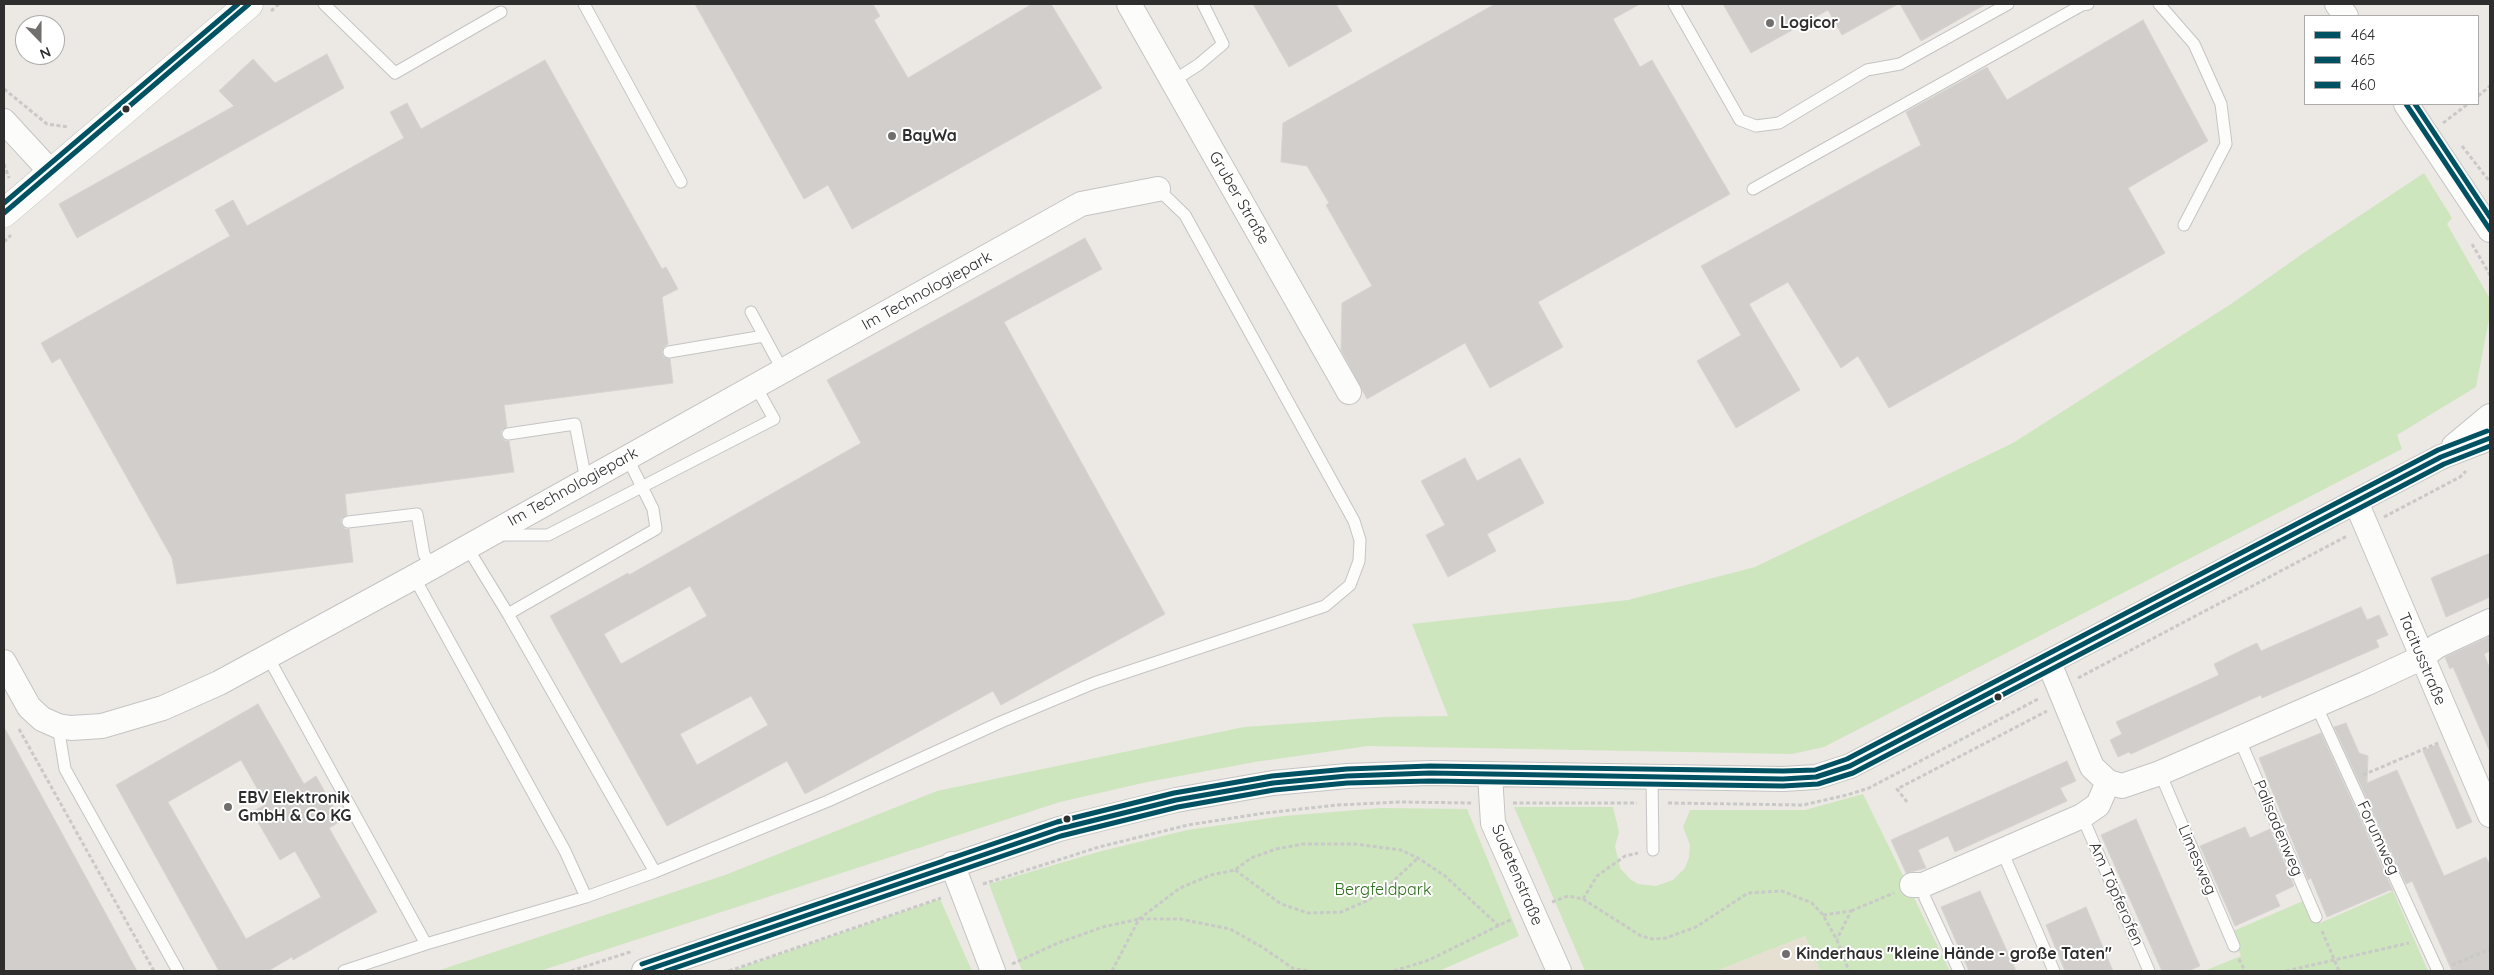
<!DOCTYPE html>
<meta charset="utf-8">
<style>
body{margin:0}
#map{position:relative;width:2494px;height:975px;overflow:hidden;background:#ece8e4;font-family:Quicksand,sans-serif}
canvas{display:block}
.frame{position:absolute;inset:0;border:5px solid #2e2e2e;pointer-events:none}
.legend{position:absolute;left:2304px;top:15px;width:175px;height:90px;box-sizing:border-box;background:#fff;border:1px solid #ababab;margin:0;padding:6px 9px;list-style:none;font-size:15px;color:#2e2e2e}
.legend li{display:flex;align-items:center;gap:10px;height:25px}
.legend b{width:25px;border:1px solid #ababab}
.north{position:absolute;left:15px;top:15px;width:50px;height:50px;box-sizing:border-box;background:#fff;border:1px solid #ababab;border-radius:50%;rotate:158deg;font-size:14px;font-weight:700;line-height:20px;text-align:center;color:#2e2e2e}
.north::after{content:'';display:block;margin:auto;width:18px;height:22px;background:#706f6e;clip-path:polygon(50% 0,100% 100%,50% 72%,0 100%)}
</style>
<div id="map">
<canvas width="2494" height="975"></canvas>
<div class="frame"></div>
<ul class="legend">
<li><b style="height:6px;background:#005262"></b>464</li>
<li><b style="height:6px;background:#005262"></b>465</li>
<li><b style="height:6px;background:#005262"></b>460</li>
</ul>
<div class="north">N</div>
</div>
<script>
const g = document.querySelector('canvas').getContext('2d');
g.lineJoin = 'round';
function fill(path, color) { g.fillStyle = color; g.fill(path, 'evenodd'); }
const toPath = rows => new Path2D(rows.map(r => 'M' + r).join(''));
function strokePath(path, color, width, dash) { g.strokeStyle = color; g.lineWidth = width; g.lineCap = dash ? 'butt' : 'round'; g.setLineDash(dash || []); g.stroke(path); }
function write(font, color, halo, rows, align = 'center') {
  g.font = font + ' Quicksand,sans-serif'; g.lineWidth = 4; g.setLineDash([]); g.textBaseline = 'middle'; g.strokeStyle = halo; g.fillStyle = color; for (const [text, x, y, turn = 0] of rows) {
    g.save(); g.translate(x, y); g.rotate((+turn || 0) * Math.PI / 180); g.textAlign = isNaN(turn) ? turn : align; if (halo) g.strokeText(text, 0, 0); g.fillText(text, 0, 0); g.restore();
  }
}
const education = toPath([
 [1805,936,1820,971,1716,971]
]);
const green = toPath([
 [2424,173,2452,218,2447,224,2490,299,2490,314,2476,387,2397,435,2402,449,1824,747,1792,754,1368,746,1255,762,1147,782,1060,802,540,971,437,971,725,875,937,791,1244,727,1385,717,1448,716,1412,624,1628,600,1755,567,2013,443,2231,304,2305,252],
 [1863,794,1950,971,1820,971,1805,936,1716,971,1585,971,1514,807,1613,807,1619,832,1615,846,1620,868,1630,879,1638,884,1656,886,1673,880,1685,868,1689,857,1690,845,1683,827,1690,810,1805,810],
 [1381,808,1467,809,1519,936,1439,971,1022,971,989,884,1098,852,1187,830,1284,816],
 [2393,891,2428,971,2204,971,2241,956,2231,932,2310,898,2320,923],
 [940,899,972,971,732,971]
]);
const building = toPath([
 [695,4,873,4,880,16,874,20,908,78,1032,4,1051,4,1102,88,852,229,828,185,804,199,695,4],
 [1253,4,1336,4,1352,31,1289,67,1253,4],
 [1495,4,1640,4,1613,19,1640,67,1652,60,1730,194,1538,302,1563,347,1490,388,1465,343,1367,399,1341,350,1342,303,1372,286,1326,205,1329,203,1307,166,1281,162,1283,123,1495,4],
 [1723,4,1898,4,1842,35,1828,10,1751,53,1723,4],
 [1900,4,1986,4,1921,41,1900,4],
 [2143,20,2208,141,2128,188,2165,253,1889,408,1858,356,1841,368,1788,282,1749,304,1800,390,1736,428,1697,361,1741,335,1701,266,1921,145,1906,112,1987,67,2007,100,2143,20],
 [327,54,344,88,77,238,59,204,234,106,219,91,253,59,275,83,327,54],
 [545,60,662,269,666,267,678,289,662,297,668,344,664,347,662,353,664,357,670,359,673,383,504,405,507,427,501,431,501,436,505,441,509,441,514,472,345,494,347,515,341,519,341,523,345,529,349,529,353,562,177,584,172,558,60,358,52,363,41,343,230,236,215,210,233,200,247,226,404,138,390,112,407,103,421,129,545,60],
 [1085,238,1102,269,1004,322,1165,614,1001,705,993,691,805,794,787,761,667,826,550,616,628,573,629,575,861,443,827,380,1085,238],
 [690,586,707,616,621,664,604,634,690,586],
 [751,696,768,725,697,765,680,734,751,696],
 [1465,458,1477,481,1520,458,1544,503,1487,534,1496,551,1448,577,1426,535,1445,525,1421,481,1465,458],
 [2490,553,2490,597,2446,617,2431,578,2490,553],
 [2361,607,2367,620,2379,615,2388,635,2376,640,2379,647,2262,698,2261,695,2131,754,2129,752,2118,757,2110,740,2122,734,2116,722,2219,675,2214,664,2242,650,2257,643,2261,651,2361,607],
 [2490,636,2490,651,2484,654,2490,669,2490,752,2453,667,2450,669,2445,657,2490,636],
 [258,704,304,784,316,776,341,821,329,828,377,912,293,960,292,957,268,971,219,971,116,785,258,704],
 [241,760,266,804,252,812,280,860,295,851,321,897,246,939,168,802,241,760],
 [2346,723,2359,753,2368,756,2367,783,2397,770,2444,876,2486,857,2490,865,2490,971,2452,971,2412,881,2406,884,2334,727,2346,723],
 [4,727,137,971,4,971,4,727],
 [2321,733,2393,891,2390,890,2327,917,2311,878,2308,880,2259,758,2321,733],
 [2438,744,2472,822,2457,829,2423,751,2438,744],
 [2067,761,2076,781,2060,788,2067,801,1955,852,1948,836,1918,850,1926,868,1906,873,1891,840,2067,761],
 [2136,819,2200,966,2188,971,2162,971,2101,835,2136,819],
 [2245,827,2250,838,2270,829,2294,886,2275,895,2280,906,2235,926,2200,846,2245,827],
 [1980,891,2016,971,1969,971,1941,907,1980,891],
 [2086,907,2113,971,2065,971,2046,925,2086,907]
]);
const path = toPath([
 [271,11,279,4],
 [4,89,47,124,68,127],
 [2478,96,2490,86],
 [2443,123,2468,104],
 [2462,146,2490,182],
 [4,164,9,178],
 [4,242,11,235],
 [2472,244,2490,275],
 [2384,517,2460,477,2466,471],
 [2078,678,2347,536],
 [19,729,154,971],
 [2363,775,2438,743],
 [1907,802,1897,789,2047,711],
 [1513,803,1637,803],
 [1668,803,1803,805,1847,795,1869,788,2040,698],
 [1235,870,1281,904,1308,913,1341,912,1369,900,1390,884,1418,858],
 [983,884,1099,847,1188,825,1265,813,1337,805,1401,802,1472,803],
 [1583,899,1597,876,1625,856,1638,853],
 [1552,902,1568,896,1583,899,1641,936,1653,939,1666,938,1696,927,1748,893,1782,891,1812,903,1823,915,1837,940,1849,971],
 [1851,911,1894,893],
 [1823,915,1851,911,1837,939],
 [2322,931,2339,971],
 [2239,959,2245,971],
 [1012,964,1058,943,1103,927,1139,919,1180,919,1230,929,1262,947,1294,969,1310,971],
 [2452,965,2490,949],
 [571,971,633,951],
 [729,971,941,898],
 [1112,971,1139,919,1180,888,1211,875,1235,870,1251,858,1276,849,1303,844,1355,844,1401,850,1418,858,1445,876,1500,927],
 [1394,971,1429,960,1512,919],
 [2286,971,2409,943]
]);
const lane = toPath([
 [324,4,395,73,501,12],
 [584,4,681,182],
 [1674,4,1740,120,1756,126,1779,123,1867,70,1900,64,2008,4],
 [2159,4,2194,44,2221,104,2226,144,2184,225],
 [1173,81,1198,65,1223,44,1203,4],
 [1753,189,2082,5,2088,4],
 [751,312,783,371],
 [669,352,764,336],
 [508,434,575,424,586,480],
 [348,522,417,514,424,554,432,567],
 [499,535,548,535,774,419,755,385],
 [467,547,508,614,655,872],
 [414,577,565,851,586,897],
 [508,614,656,529,653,509,627,457],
 [268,657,426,944],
 [2316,705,2438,971],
 [58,726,65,769,178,971],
 [2239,738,2316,917],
 [2160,773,2234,946],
 [1652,777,1653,850],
 [2082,816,2149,971],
 [2002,851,2054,971],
 [1923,885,1925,898,1959,971],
 [344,971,426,944,586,897,655,872,828,801,1001,722,1094,683,1325,606,1350,585,1359,561,1360,540,1354,521,1185,215,1158,189]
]);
const street = toPath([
 [1129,4,1349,392],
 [2337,4,2346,16],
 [2406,104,2490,230],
 [4,121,50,171],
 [2454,446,2490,416],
 [2356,502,2490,815],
 [4,662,29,707,42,719,58,726,71,728,102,726,163,708,219,683,414,577,1081,204,1158,189],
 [2049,663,2092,767,2108,782,2122,786,2160,773,2365,684,2421,658,2437,646,2490,621],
 [1490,775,1493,823,1559,971],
 [952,864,993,971],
 [1912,885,1923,885,2082,816,2098,805,2108,782],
 [644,971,1059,829,1176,800,1273,783,1347,776,1430,773,1783,779,1816,777,1850,766,2441,457,2490,438]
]);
const secondary = toPath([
 [4,213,249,4]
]);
const bus1 = toPath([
 [2406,104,2490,230],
 [4,213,249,4],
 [644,971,1059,829,1176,800,1273,783,1347,776,1430,773,1783,779,1816,777,1850,766,2441,457,2490,438]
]);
const bus2 = toPath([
 [666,971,1061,836,1178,807,1274,790,1347,783,1430,781,1783,786,1818,784,1853,773,2444,464,2490,446]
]);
const bus3 = toPath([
 [2415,104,2490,217],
 [4,203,238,4],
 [642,964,1057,822,1174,793,1272,776,1347,769,1430,766,1783,771,1815,770,1847,759,2438,450,2487,431]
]);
const markers = [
 [1770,23,5,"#706f6e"],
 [126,109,4.5,"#2e2e2e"],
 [892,136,5,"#706f6e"],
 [1998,697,4.5,"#2e2e2e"],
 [228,807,5,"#706f6e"],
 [1067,819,4.5,"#2e2e2e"],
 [1786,954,5,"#706f6e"]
];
const poiNames = [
 ["Logicor",1780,23],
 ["BayWa",902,136],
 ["EBV Elektronik",238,798],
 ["GmbH & Co KG",238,816],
 ["Kinderhaus \"kleine Hände - große Taten\"",1796,954]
];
const streetNames = [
 ["Gruber Straße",1239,198,60],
 ["Im Technologiepark",927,291,-29],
 ["Im Technologiepark",573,487,-29],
 ["Tacitusstraße",2422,659,67],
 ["Palisadenweg",2278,828,67],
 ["Forumweg",2378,838,65],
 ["Limesweg",2197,860,67],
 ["Sudetenstraße",1517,875,67],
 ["Am Töpferofen",2116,894,66]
];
const parkNames = [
 ["Bergfeldpark",1383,890]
];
fill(education, '#e6e0d3');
fill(green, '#cee6be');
fill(building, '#d1cecb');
strokePath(building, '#d7d4d0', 1);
strokePath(lane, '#c5c4c5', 13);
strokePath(street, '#c5c4c5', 26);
strokePath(secondary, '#c5c4c5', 29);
strokePath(path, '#c9c9c8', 3, [4, 2.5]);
strokePath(lane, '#fcfcfb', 11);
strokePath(street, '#fcfcfb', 24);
strokePath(secondary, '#fcfcfb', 28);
strokePath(bus1, '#005262', 5);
strokePath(bus2, '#005262', 5);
strokePath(bus3, '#005262', 5);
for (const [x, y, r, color] of markers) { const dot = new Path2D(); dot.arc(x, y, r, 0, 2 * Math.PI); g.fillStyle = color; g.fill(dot); strokePath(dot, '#fff', 2); }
write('bold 16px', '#2e2e2e', '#fff', poiNames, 'left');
write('16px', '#2e2e2e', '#fff', streetNames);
write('16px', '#2c6e1b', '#fff', parkNames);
</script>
